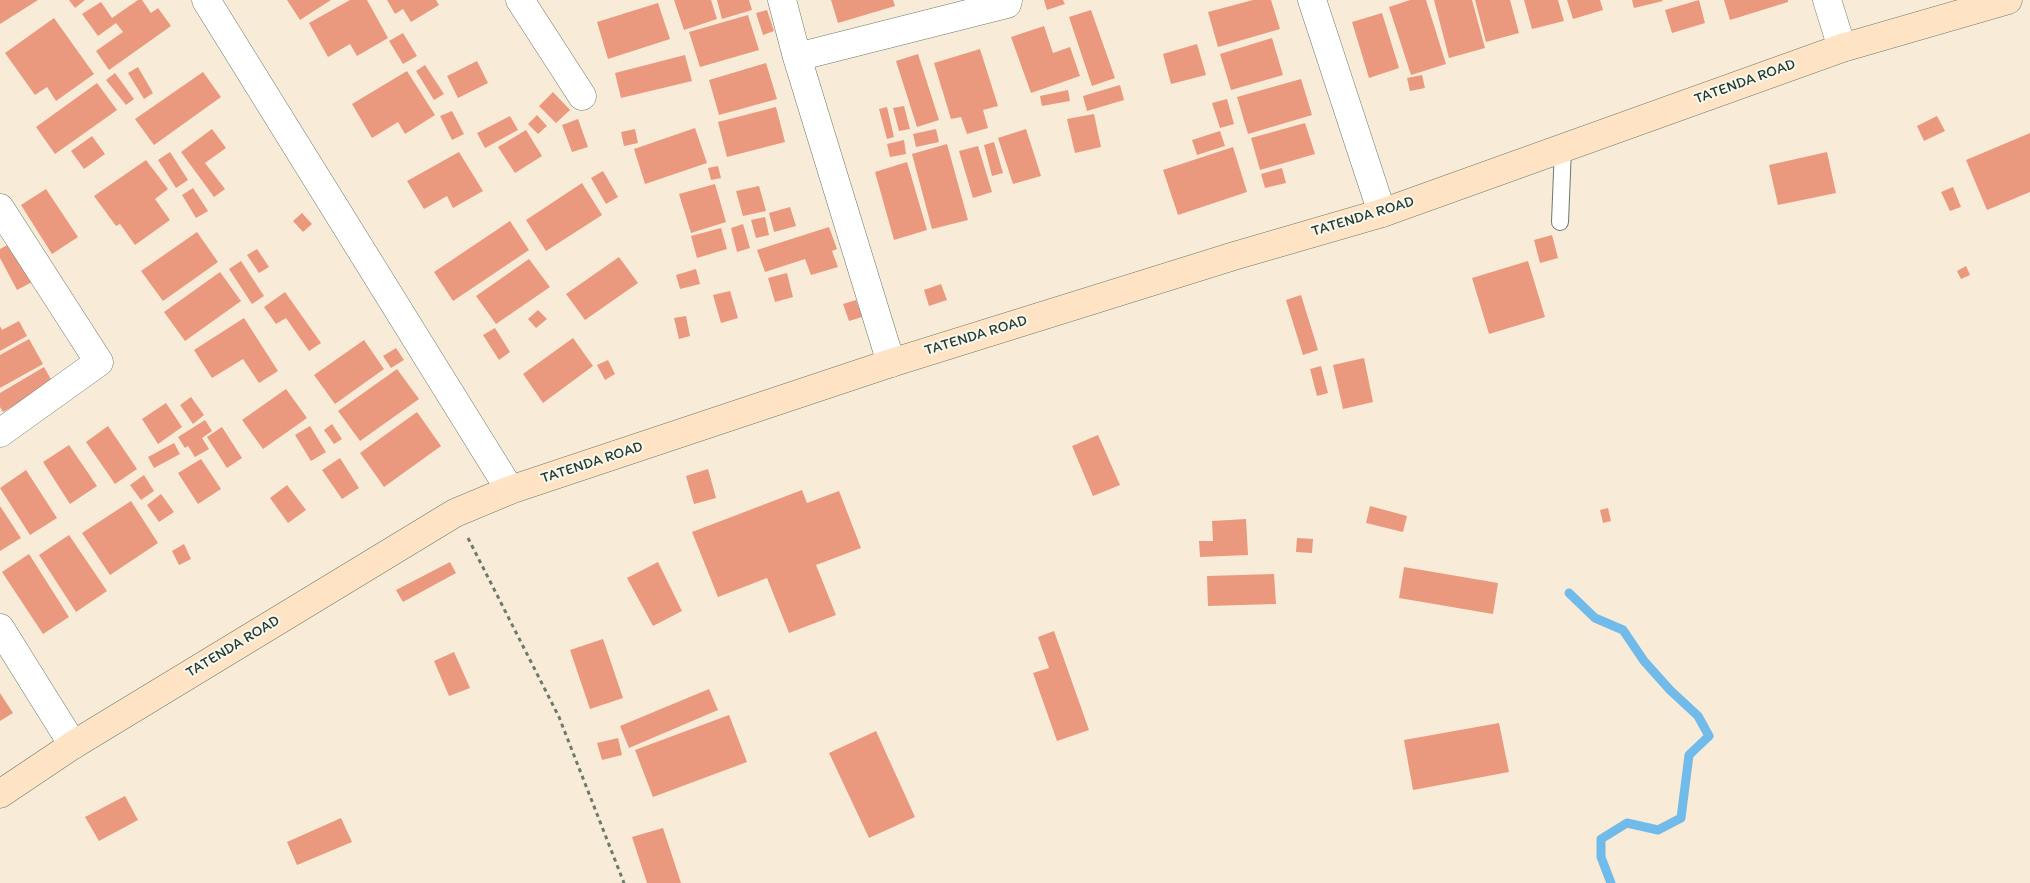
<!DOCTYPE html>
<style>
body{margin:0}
canvas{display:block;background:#f8ebd8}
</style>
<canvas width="2030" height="883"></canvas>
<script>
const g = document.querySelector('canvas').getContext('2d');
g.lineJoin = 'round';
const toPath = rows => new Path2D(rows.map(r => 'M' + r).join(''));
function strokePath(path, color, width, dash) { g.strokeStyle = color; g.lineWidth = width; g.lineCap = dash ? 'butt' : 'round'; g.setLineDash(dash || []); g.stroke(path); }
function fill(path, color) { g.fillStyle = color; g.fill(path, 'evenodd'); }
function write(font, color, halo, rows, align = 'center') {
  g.font = font + ' Itim,sans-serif'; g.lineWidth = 4; g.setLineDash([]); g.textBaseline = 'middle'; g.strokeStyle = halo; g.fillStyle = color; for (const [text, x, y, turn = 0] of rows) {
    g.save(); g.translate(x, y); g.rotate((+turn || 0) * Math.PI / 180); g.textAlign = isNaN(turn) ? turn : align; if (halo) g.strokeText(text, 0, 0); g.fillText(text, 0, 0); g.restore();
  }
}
const stream = toPath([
 [1569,593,1595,618,1623,630,1644,661,1670,690,1698,716,1709,736,1689,755,1681,818,1658,830,1627,823,1601,839,1601,857,1611,883]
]);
const building = toPath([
 [0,0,38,0,0,24],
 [69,0,85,0,75,8],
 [138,0,142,0,151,13,158,8,171,26,109,70,96,51,123,32,116,23,98,36,82,14,101,2,112,18],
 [287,0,331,0,300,20],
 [350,0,367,0,388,38,357,56,350,44,328,57,309,23],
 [387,0,436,0,439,5,411,22,403,9,395,14],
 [674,0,711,0,717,19,684,30],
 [717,0,749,0,752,10,722,19],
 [831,0,893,0,895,6,838,23],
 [1044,0,1063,0,1065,4,1047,10],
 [1253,0,1271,0,1280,29,1218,47,1208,12],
 [1410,0,1426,0,1446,64,1411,75,1389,7],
 [1434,0,1472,0,1485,48,1449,58],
 [1475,0,1510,0,1519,33,1486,42],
 [1524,0,1558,0,1564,21,1532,29],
 [1567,0,1600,0,1603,10,1573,19],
 [1632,0,1662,0,1663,1,1634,8],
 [1699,0,1705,23,1672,33,1665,10],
 [1724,0,1788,0,1788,2,1730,20],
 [658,3,670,39,608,59,597,22],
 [767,10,774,31,763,35,756,13],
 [1091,10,1115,78,1092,86,1069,17],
 [1382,13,1399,68,1369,78,1352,22],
 [748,15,759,50,700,67,689,32],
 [54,18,94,74,56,101,47,87,35,95,5,53],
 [1044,26,1053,53,1070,47,1080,76,1031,93,1011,37],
 [403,33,417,56,403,64,389,41],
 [1272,38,1283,75,1231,90,1220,54],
 [1197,44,1206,75,1171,84,1163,54],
 [980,49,998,106,983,110,988,128,967,134,961,117,951,119,934,63],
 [918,54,939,120,917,127,896,61],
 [685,55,692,81,621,98,615,73],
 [477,61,488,83,458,98,447,76],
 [766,63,777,99,719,115,709,80],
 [425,65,444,94,434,100,416,71],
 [138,67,153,93,144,99,128,73],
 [407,71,435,115,405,134,398,122,372,138,352,104],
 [203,72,221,97,154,145,135,119],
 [115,73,134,99,126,105,106,80],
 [1422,75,1425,88,1410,91,1407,78],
 [1301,79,1312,115,1248,134,1237,97],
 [97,83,117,110,55,154,36,127],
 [1120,85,1124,100,1087,111,1083,96],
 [1068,90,1070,101,1042,106,1040,96],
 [553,92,570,110,556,123,539,106],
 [1227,99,1234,124,1220,128,1212,103],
 [904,106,910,129,899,131,893,108],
 [776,107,785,142,727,157,718,122],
 [887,107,894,137,887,139,879,109],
 [452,111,464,134,452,140,440,116],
 [1094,114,1101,147,1075,153,1067,119],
 [537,115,547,126,538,134,528,124],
 [510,116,518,130,485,148,477,133],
 [1937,116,1945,131,1924,141,1917,126],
 [578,119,588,147,572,152,562,125],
 [1305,123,1315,154,1260,170,1251,138],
 [695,128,707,163,645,184,634,149],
 [212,129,226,148,205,163,225,189,214,197,181,152],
 [635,129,638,143,624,146,621,132],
 [936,129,939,142,916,147,913,134],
 [1026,129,1041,176,1013,184,998,138],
 [526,130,542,156,515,173,498,147],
 [1220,131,1225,146,1197,155,1192,140],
 [2030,133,2030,192,1987,210,1966,160],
 [92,136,105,154,84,169,71,151],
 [904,140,906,154,890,157,887,144],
 [994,142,1003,173,992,176,984,145],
 [947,144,968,220,932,229,912,154],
 [978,146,992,192,973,198,959,151],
 [1233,147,1247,192,1178,215,1163,170],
 [170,152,188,180,176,188,158,160],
 [459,152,483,191,453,208,447,196,424,209,407,181],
 [1827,152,1836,193,1778,205,1769,165],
 [146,160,168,189,155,199,170,220,135,245,120,224,116,226,94,196],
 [907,162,927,230,894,240,875,172],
 [718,166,721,178,711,180,708,168],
 [1282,168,1286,183,1265,188,1261,174],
 [603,171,618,197,606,204,591,178],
 [582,183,602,215,546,251,526,220],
 [715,184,726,222,691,233,679,194],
 [759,186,766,211,743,216,736,191],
 [1953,187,1961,207,1950,211,1941,192],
 [193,188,208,211,196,218,182,195],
 [46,189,78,237,52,254,21,205],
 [790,207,796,226,774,232,769,213],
 [302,213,312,224,303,232,293,221],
 [765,217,769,235,756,238,751,220],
 [510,221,529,250,453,301,434,272],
 [743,224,750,248,737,252,731,228],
 [829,227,837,249,832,251,838,267,811,275,805,259,765,272,757,250],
 [721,228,727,249,697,258,691,236],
 [197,232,218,262,163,301,141,271],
 [1552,235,1558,258,1540,263,1534,240],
 [13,242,34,281,17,290,0,258,0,249],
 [257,249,269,267,259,273,247,255],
 [619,257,638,283,585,320,566,294],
 [529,259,550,287,496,324,476,296],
 [241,261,264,296,252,304,229,269],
 [1528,261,1545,317,1489,334,1472,278],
 [1966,266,1970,275,1961,279,1957,271],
 [696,269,700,284,680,289,676,275],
 [220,272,241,301,185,341,164,312],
 [787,273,793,297,775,302,768,278],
 [941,284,947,300,929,306,924,290],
 [730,291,738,318,721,323,713,295],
 [285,292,321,343,309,351,286,318,276,324,264,307],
 [1301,295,1318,350,1303,355,1286,300],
 [856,300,862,317,849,321,843,304],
 [538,310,547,319,536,328,528,319],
 [686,316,690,336,679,339,674,318],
 [244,318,278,371,259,383,243,359,212,378,194,350],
 [19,321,27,336,0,351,0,326,2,330],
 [495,328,510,352,499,360,483,335],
 [573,338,593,366,543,403,523,374],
 [29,339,43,364,0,388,0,355],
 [364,340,384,369,335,404,314,375],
 [396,348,404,360,391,368,383,356],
 [1364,358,1373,402,1343,409,1333,365],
 [608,360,615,374,605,380,597,365],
 [1321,366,1328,393,1317,396,1310,369],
 [44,367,53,383,3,412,0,407,0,393],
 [397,369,419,399,360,441,338,411],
 [286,389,307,418,263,449,242,420],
 [191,397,204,415,193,424,180,405],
 [166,403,182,427,158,444,142,419],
 [417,412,441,446,384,487,360,453],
 [205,420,212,431,202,438,209,449,195,457,188,446,185,448,178,437],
 [332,424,342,439,334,444,324,430],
 [108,426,137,469,115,484,86,442],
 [310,426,326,452,311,461,295,435],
 [222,427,242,458,227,468,207,437],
 [1098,435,1120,485,1093,496,1072,446],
 [174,443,180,454,154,468,148,457],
 [69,445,97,486,70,504,43,462],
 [340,458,359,488,342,499,322,470],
 [201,459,221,489,198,504,178,473],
 [708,469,716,498,694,504,686,476],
 [26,470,57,518,30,535,0,488],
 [144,475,154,491,141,500,130,485],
 [287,485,306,510,288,523,270,498],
 [802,490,807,503,839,491,861,548,816,565,836,615,789,633,767,578,718,597,692,532],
 [161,494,174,512,159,522,147,505],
 [131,501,158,543,110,575,82,533],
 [0,506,21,538,0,551],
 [1370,506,1407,516,1403,532,1366,523],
 [1608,508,1611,521,1603,523,1600,510],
 [1246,519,1248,555,1200,557,1199,541,1213,541,1212,521],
 [69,535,107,591,76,612,39,555],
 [1297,538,1313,539,1312,553,1296,552],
 [184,544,191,559,179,565,172,551],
 [29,554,69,617,43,634,2,572],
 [450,562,456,573,403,602,396,590],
 [658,562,682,611,653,626,627,578],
 [1404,567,1498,583,1493,614,1399,598],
 [1274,574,1276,604,1208,606,1207,576],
 [1054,631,1089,730,1057,741,1033,673,1049,668,1038,637],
 [603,639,623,698,590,709,570,650],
 [454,652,470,688,449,696,434,661],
 [709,689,718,710,629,748,620,726],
 [0,693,13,713,0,721],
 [729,715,747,762,653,797,635,750],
 [1499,723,1509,772,1413,790,1404,740],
 [876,731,915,817,869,838,829,753],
 [618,738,622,755,602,760,597,743],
 [125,796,138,820,99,841,85,817],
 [341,818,352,842,297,865,287,842],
 [663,828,681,883,647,883,632,837]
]);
const path = toPath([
 [468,538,559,717,624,883]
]);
const lane = toPath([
 [1560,222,1563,148]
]);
const street = toPath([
 [206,0,510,490],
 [520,0,582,96],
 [782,0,797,57,891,363],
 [1312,0,1382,213],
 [1827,0,1842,48],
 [797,57,1007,4,1008,0],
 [0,208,99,362,0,433],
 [0,628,73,745]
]);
const secondary = toPath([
 [0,794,73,745,455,513,510,490,891,363,1234,256,1382,213,1842,48,2008,0]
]);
const streetNames = [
 ["TATENDA ROAD",1745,82,-20],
 ["TATENDA ROAD",1363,217,-17],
 ["TATENDA ROAD",976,336,-17],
 ["TATENDA ROAD",592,463,-18],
 ["TATENDA ROAD",233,647,-31]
];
strokePath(stream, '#71bbea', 9);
fill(building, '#eb997e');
strokePath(lane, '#6b7a6d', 18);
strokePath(street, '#6b7a6d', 29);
strokePath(secondary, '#6b7a6d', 29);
strokePath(path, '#6b7a6d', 3, [4, 4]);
strokePath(lane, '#fff', 16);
strokePath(street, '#fff', 28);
strokePath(secondary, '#fee4c5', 28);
write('15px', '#1f3d34', '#fbf7ec', streetNames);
</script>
